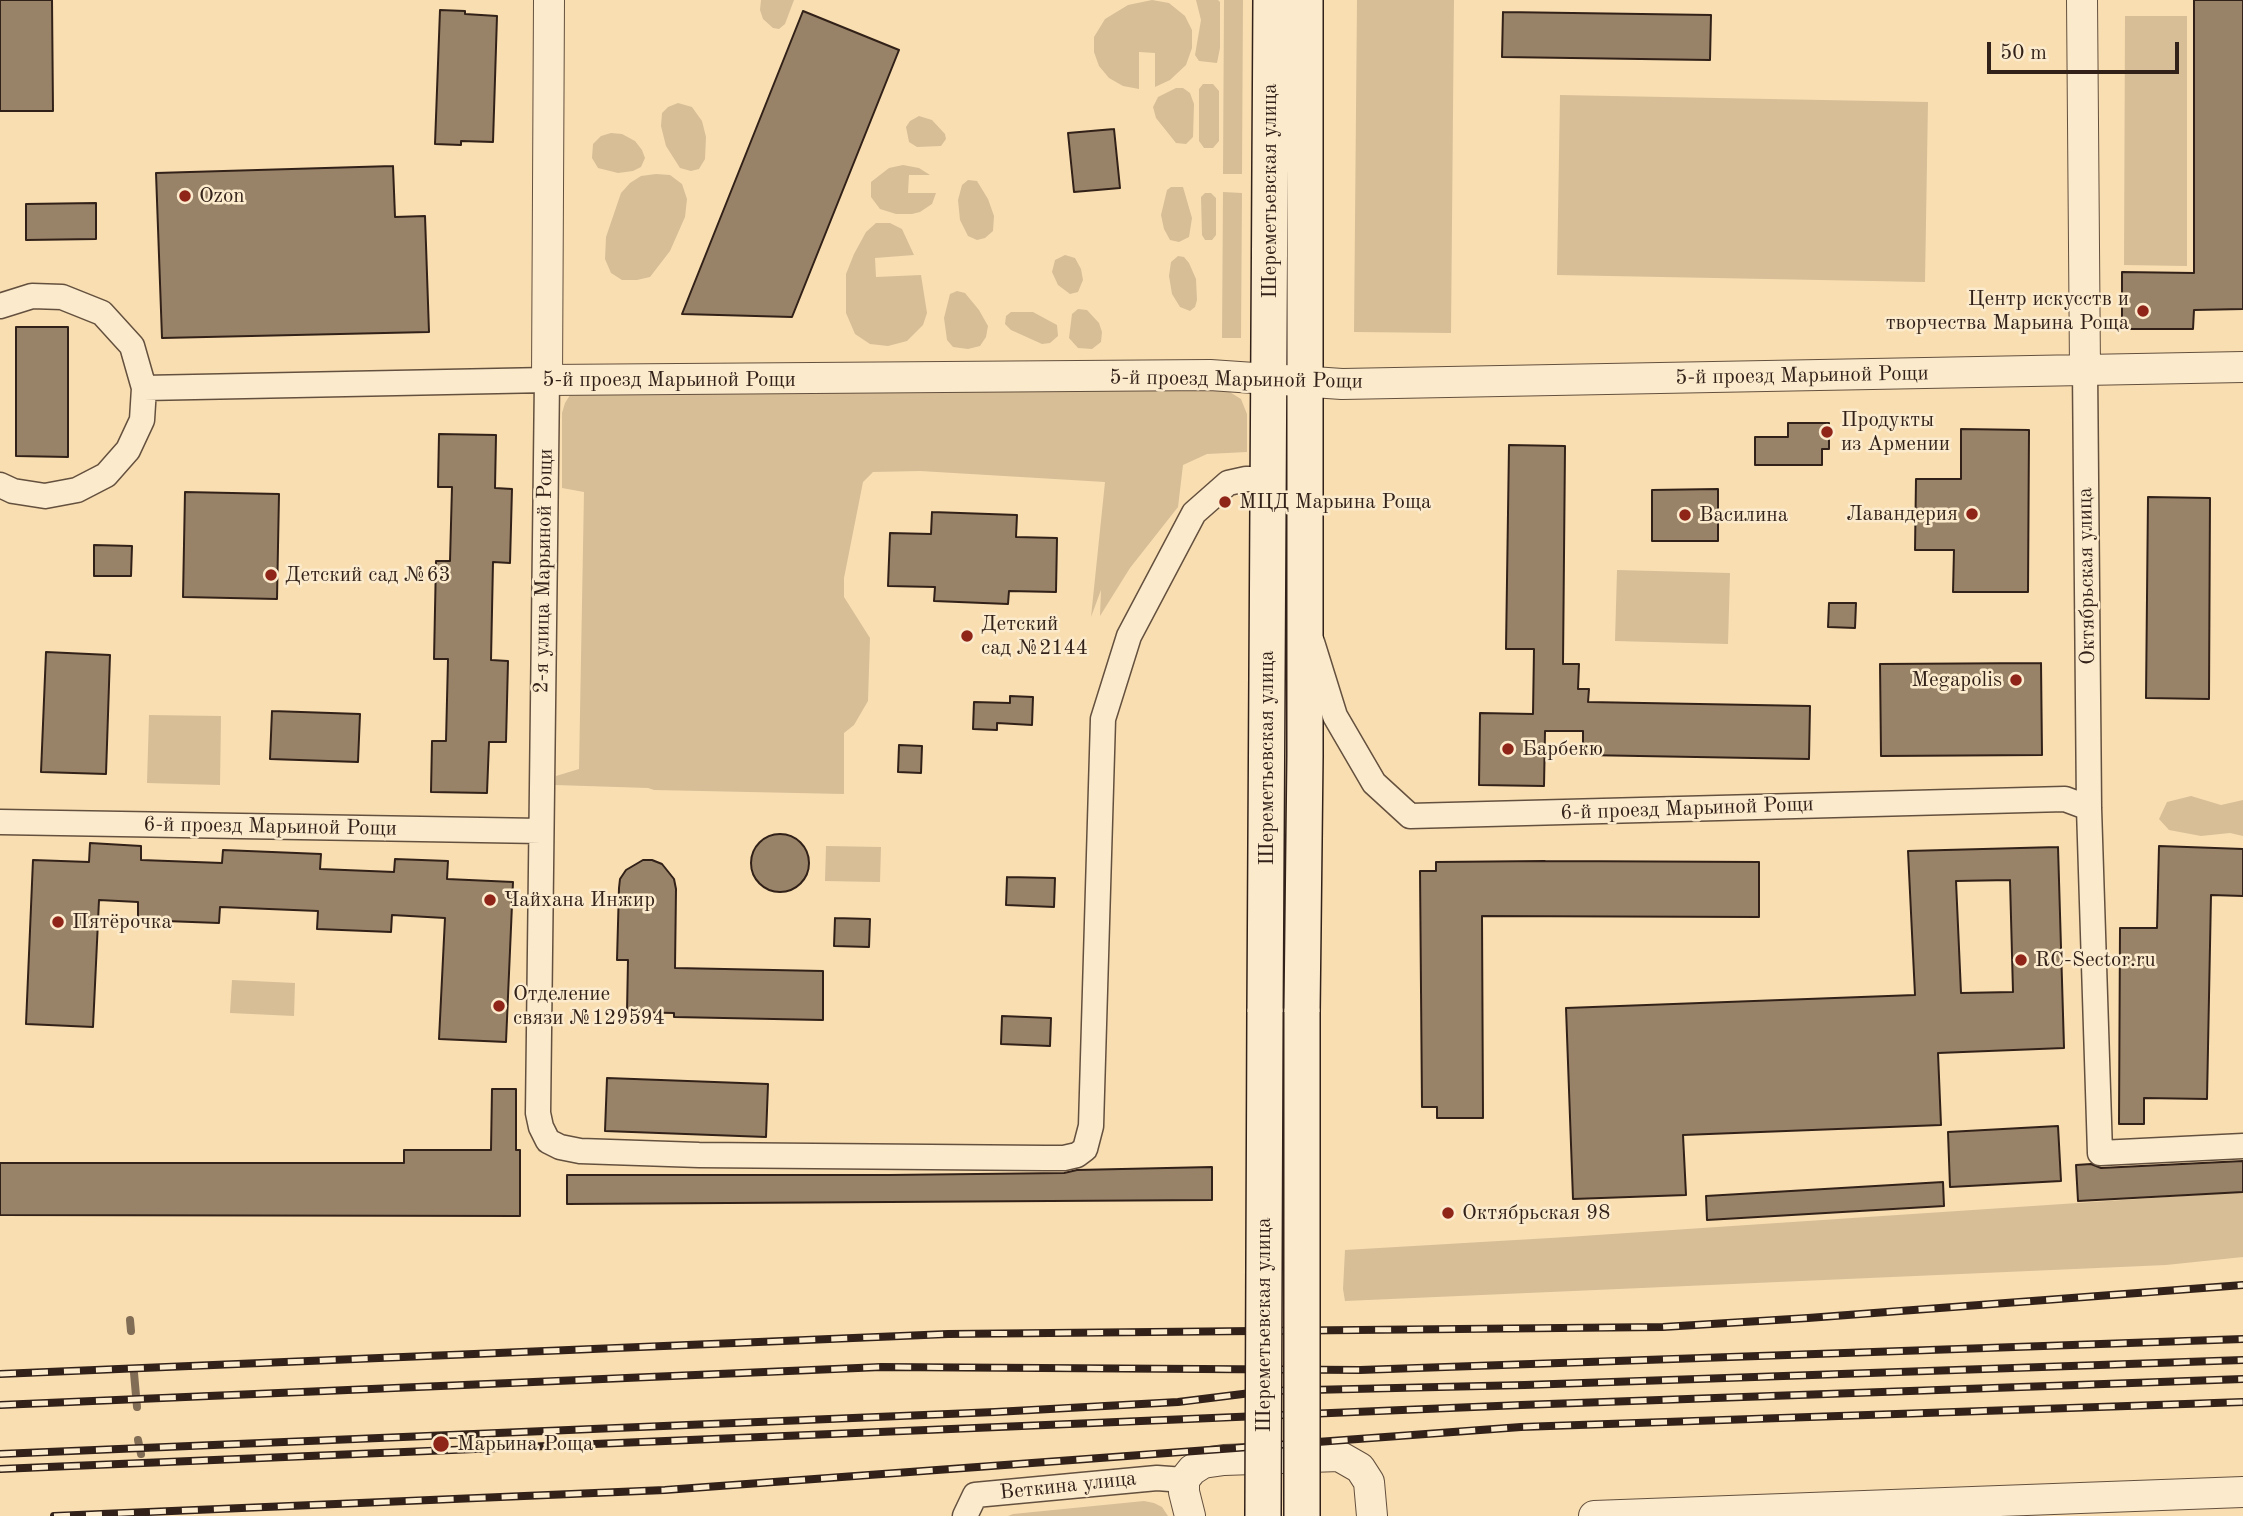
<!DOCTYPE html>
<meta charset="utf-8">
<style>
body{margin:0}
#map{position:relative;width:2243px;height:1516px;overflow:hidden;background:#f9deb1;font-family:"Old Standard TT",serif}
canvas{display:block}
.scale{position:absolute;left:1987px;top:42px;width:192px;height:32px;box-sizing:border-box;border:4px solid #322118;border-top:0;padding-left:9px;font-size:21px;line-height:24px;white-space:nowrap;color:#322118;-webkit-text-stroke:5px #fbeacc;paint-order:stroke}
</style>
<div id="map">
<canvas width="2243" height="1516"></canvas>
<div class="scale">50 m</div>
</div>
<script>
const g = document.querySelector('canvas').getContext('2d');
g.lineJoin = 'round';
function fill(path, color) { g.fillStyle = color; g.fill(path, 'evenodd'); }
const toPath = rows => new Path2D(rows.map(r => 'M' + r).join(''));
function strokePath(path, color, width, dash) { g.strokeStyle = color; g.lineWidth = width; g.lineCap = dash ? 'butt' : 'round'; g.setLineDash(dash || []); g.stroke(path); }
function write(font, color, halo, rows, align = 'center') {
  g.font = font + ' "Old Standard TT",serif'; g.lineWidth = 5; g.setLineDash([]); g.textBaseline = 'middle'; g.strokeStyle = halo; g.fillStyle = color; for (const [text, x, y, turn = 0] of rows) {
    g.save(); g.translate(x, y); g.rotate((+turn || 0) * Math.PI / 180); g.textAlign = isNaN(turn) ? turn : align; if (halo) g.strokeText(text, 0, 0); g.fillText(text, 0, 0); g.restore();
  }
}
const green = toPath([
 [761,0,794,0,785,24,779,29,773,28,763,19,760,10],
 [1152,0,1169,3,1185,16,1192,30,1192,48,1186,65,1170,80,1155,87,1155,53,1139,52,1139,89,1123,86,1109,78,1099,66,1094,52,1094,37,1105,19,1128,5],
 [1196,0,1218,0,1220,2,1220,48,1217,63,1199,61,1195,55,1201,20],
 [1224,0,1243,0,1242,174,1223,174],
 [1357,0,1454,0,1451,333,1354,332],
 [2125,16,2187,16,2187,266,2124,265],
 [1203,84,1213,84,1219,91,1219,141,1213,148,1204,148,1199,141,1199,89],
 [1176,88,1183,88,1190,93,1194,104,1193,137,1186,144,1176,143,1156,118,1153,107,1158,97],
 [1560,95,1928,102,1925,282,1557,275],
 [678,103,692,107,702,121,706,137,705,159,699,169,691,171,680,168,666,146,661,126,662,113,668,107],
 [919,116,932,120,945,134,946,139,941,146,917,147,909,142,906,127,910,121],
 [611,133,622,134,635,141,642,150,645,158,641,167,633,171,618,173,598,168,592,158,593,144,601,136],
 [903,165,919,168,930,175,909,175,908,193,936,193,932,204,920,212,912,214,896,214,880,209,871,197,871,182,889,168],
 [656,174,670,175,682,184,687,199,685,217,670,251,650,277,637,280,622,280,611,273,605,259,606,237,621,193,630,183,641,176],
 [968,180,977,181,988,199,994,216,993,231,985,238,977,240,968,236,960,220,958,200,962,185],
 [1171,187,1183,187,1192,218,1189,237,1179,242,1170,240,1164,229,1161,215,1167,190],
 [1223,192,1242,193,1241,338,1222,338],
 [1205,193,1211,193,1216,198,1216,235,1212,240,1205,240,1202,235,1201,197],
 [876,223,890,223,902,229,914,255,875,258,876,277,921,275,927,313,923,325,907,341,888,346,870,344,855,334,846,313,846,274,854,254,866,232],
 [1065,255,1075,258,1081,269,1083,280,1078,292,1070,294,1058,285,1052,272,1055,260],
 [1178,256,1184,257,1189,263,1196,279,1197,300,1195,307,1190,311,1180,307,1172,294,1169,276,1171,262],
 [957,291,965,293,979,310,988,326,986,337,980,346,968,349,953,347,947,340,944,318,950,294],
 [1078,309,1087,310,1099,323,1102,332,1101,342,1092,349,1078,348,1069,338,1072,314],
 [1011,312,1033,312,1057,325,1058,336,1050,343,1042,344,1011,330,1005,324,1006,316],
 [1209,389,1228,391,1241,399,1247,414,1247,452,1207,454,1183,465,1178,507,1130,568,1100,616,1101,590,1091,617,1105,482,920,471,873,472,863,482,844,578,844,597,870,638,868,701,854,725,844,733,844,794,654,790,648,788,555,785,556,776,579,769,584,492,562,488,562,413,565,403,570,395,579,392],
 [1617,570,1730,573,1728,644,1615,641],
 [149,715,221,716,220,785,147,783],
 [2191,796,2221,805,2243,800,2243,836,2230,833,2201,836,2169,830,2159,819,2167,802],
 [826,846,881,847,880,882,825,881],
 [232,980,295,983,294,1016,230,1013],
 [2243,1192,2243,1257,2166,1265,1345,1301,1343,1289,1345,1250,1567,1237],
 [1144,1501,1154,1503,1162,1507,1168,1516,1008,1516,1013,1514]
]);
const stream = toPath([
 [130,1320,131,1331],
 [134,1373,137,1407],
 [138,1440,141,1454]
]);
const building = toPath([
 [0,0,52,0,53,111,0,111,0,0],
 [2194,0,2243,0,2243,309,2194,310,2193,329,2122,329,2122,272,2194,273,2194,0],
 [440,10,465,11,465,14,497,16,493,142,461,141,461,145,435,144,440,10],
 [803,11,899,50,792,317,682,314,803,11],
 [1503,12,1711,15,1710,60,1502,57,1503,12],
 [1114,129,1120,188,1074,192,1068,133,1114,129],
 [393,166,395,217,425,216,429,332,162,338,156,173,393,166],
 [96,203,96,239,26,240,26,204,96,203],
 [16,327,68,327,68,457,16,456,16,327],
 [1788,423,1829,423,1829,449,1822,449,1822,465,1755,465,1755,437,1788,437,1788,423],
 [1961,429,2029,430,2028,592,1953,592,1954,550,1915,550,1916,479,1961,479,1961,429],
 [439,434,496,435,495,488,512,489,510,563,493,562,491,660,508,661,506,742,489,742,487,793,431,792,432,741,446,741,448,659,434,659,436,561,450,561,452,487,438,487,439,434],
 [1509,445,1565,446,1563,664,1579,664,1578,689,1589,689,1588,702,1810,706,1809,759,1583,755,1583,731,1545,731,1544,786,1479,785,1480,713,1533,714,1534,649,1506,649,1509,445],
 [1718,489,1718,541,1652,541,1652,490,1718,489],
 [185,492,279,494,277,599,183,597,185,492],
 [2148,497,2210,498,2209,699,2146,698,2148,497],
 [932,512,1017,515,1016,537,1057,538,1056,592,1009,591,1008,604,934,601,935,587,888,586,890,533,931,534,932,512],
 [94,545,132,546,131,576,94,576,94,545],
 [1829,603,1856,603,1855,628,1828,627,1829,603],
 [46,652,110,655,106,774,41,772,46,652],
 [2041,663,2042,755,1881,756,1880,664,2041,663],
 [1010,696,1033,697,1032,725,997,723,997,730,973,729,974,702,1010,703,1010,696],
 [272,711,360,714,358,762,270,759,272,711],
 [899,745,922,746,921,773,898,772,899,745],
 '751 863a29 29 0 1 1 58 0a29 29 0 1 1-58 0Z',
 [90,843,141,846,141,860,222,863,223,850,321,854,320,869,394,872,395,859,448,861,447,879,513,882,506,1042,439,1039,445,918,392,915,391,932,317,929,318,911,220,907,219,923,138,920,138,902,99,900,93,1027,26,1024,33,860,89,862,90,843],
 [2159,846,2243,849,2243,896,2211,895,2207,1099,2144,1098,2144,1124,2119,1124,2120,928,2157,928,2159,846],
 [2058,847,2064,1048,1938,1053,1941,1125,1683,1135,1686,1195,1573,1199,1566,1008,1915,995,1908,851,2058,847],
 [2010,880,2013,992,1961,993,1956,881,2010,880],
 [643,860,652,860,662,864,674,879,676,889,675,968,823,971,823,1020,674,1017,674,1013,627,1012,628,960,617,960,619,888,620,879,626,870,643,860],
 [1545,861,1759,862,1759,917,1482,916,1483,1118,1437,1118,1437,1107,1422,1107,1420,871,1436,871,1436,862,1545,861],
 [1007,877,1055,878,1054,907,1006,905,1007,877],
 [835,918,870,919,869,947,834,946,835,918],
 [1002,1016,1051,1018,1050,1046,1001,1044,1002,1016],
 [607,1078,768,1084,766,1137,605,1131,607,1078],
 [492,1089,516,1089,516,1150,520,1150,520,1216,0,1215,0,1163,404,1163,404,1150,491,1150,492,1089],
 [2058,1126,2061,1181,1950,1187,1948,1132,2058,1126],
 [2243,1161,2243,1192,2078,1201,2076,1165,2091,1164,2101,1168,2243,1161],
 [1212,1167,1212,1200,567,1204,567,1175,889,1175,1064,1173,1077,1170,1212,1167],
 [1943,1182,1944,1206,1707,1220,1706,1196,1943,1182]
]);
const minor = toPath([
 [0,306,32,296,62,297,102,313,132,346,144,388,142,420,128,450,106,475,77,490,45,496,13,491,0,485],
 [2085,369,2089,808,2100,1153,2243,1146],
 [144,388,547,380,538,1113,541,1127,548,1141,560,1147,580,1151,699,1155,1045,1158,1064,1158,1077,1155,1085,1149,1091,1126,1103,719,1129,636,1194,513,1228,483,1246,479,1268,479],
 [1312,642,1335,716,1374,783,1410,816,2065,799,2089,808],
 [0,822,541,831],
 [965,1516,975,1495,1157,1478,1184,1480]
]);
const tertiary = toPath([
 [549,0,547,380,1210,375,1342,384,2243,367],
 [2082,0,2085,369],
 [1190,1516,1184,1492,1184,1480,1192,1470,1203,1463,1224,1460,1339,1456,1360,1468,1369,1482,1372,1516],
 [1594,1516,2243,1492]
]);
const secondary = toPath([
 [1265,1012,1271,0],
 [1302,1012,1305,756,1305,0]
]);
const rail = toPath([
 [0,1374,948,1334,1663,1327,1808,1318,2243,1285],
 [0,1405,881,1367,1360,1370,2243,1339],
 [0,1454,995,1412,1178,1402,1267,1391,1525,1385,2243,1360],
 [0,1469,1521,1405,2243,1379],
 [54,1516,665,1490,1521,1427,2243,1402]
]);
const secondaryBridge = toPath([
 [1302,1012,1302,1516],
 [1263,1516,1265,1012]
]);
const markers = [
 [185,196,7,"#8f2418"],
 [2143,311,7,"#8f2418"],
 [1827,432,7,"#8f2418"],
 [1225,502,7,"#8f2418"],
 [1972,514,7,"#8f2418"],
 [1685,515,7,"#8f2418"],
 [271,575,7,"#8f2418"],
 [967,636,7,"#8f2418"],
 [2016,680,7,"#8f2418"],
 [1508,749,7,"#8f2418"],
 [490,900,7,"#8f2418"],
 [58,922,7,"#8f2418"],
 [2021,960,7,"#8f2418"],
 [499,1006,7,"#8f2418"],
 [1448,1213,7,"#8f2418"],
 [441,1444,9,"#8f2418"]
];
const streetNames = [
 ["Шереметьевская улица",1270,191,-90],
 ["5-й проезд Марьиной Рощи",1802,376,-1],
 ["5-й проезд Марьиной Рощи",669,380],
 ["5-й проезд Марьиной Рощи",1236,380,1],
 ["2-я улица Марьиной Рощи",544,571,-89],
 ["Октябрьская улица",2087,576,-91],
 ["Шереметьевская улица",1267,758,-90],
 ["6-й проезд Марьиной Рощи",1687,809,-2],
 ["6-й проезд Марьиной Рощи",270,827,1],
 ["Шереметьевская улица",1264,1325,-90],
 ["Веткина улица",1068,1486,-6]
];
const poiNames = [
 ["Ozon",199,196],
 ["Центр искусств и",2129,299,"right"],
 ["творчества Марьина Роща",2129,323,"right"],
 ["Продукты",1841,420],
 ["из Армении",1841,444],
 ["МЦД Марьина Роща",1239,502],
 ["Лавандерия",1958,514,"right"],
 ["Василина",1699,515],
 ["Детский сад №63",285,575],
 ["Детский",981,624],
 ["сад №2144",981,648],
 ["Megapolis",2002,680,"right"],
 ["Барбекю",1522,749],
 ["Чайхана Инжир",504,900],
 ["Пятёрочка",72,922],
 ["RC-Sector.ru",2035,960],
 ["Отделение",513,994],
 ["связи №129594",513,1018],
 ["Октябрьская 98",1462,1213],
 ["Марьина Роща",457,1444]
];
fill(green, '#d7be97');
strokePath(stream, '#816c55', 8);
fill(building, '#998368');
strokePath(building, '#322118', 2);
strokePath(minor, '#64503e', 27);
strokePath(tertiary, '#64503e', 32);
strokePath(secondary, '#322118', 38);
strokePath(minor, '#fbeacc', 24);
strokePath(tertiary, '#fbeacc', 30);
strokePath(secondary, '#fbeacc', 35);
strokePath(rail, '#322118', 8);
strokePath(rail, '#fbeacc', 5, [16]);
strokePath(secondaryBridge, '#322118', 38, []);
strokePath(secondaryBridge, '#fbeacc', 35);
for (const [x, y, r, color] of markers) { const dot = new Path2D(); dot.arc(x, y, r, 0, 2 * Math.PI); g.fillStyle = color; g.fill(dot); strokePath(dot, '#fbeacc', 2.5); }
write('21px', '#322118', '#fbeacc', streetNames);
write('21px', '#322118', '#fbeacc', poiNames, 'left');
</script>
